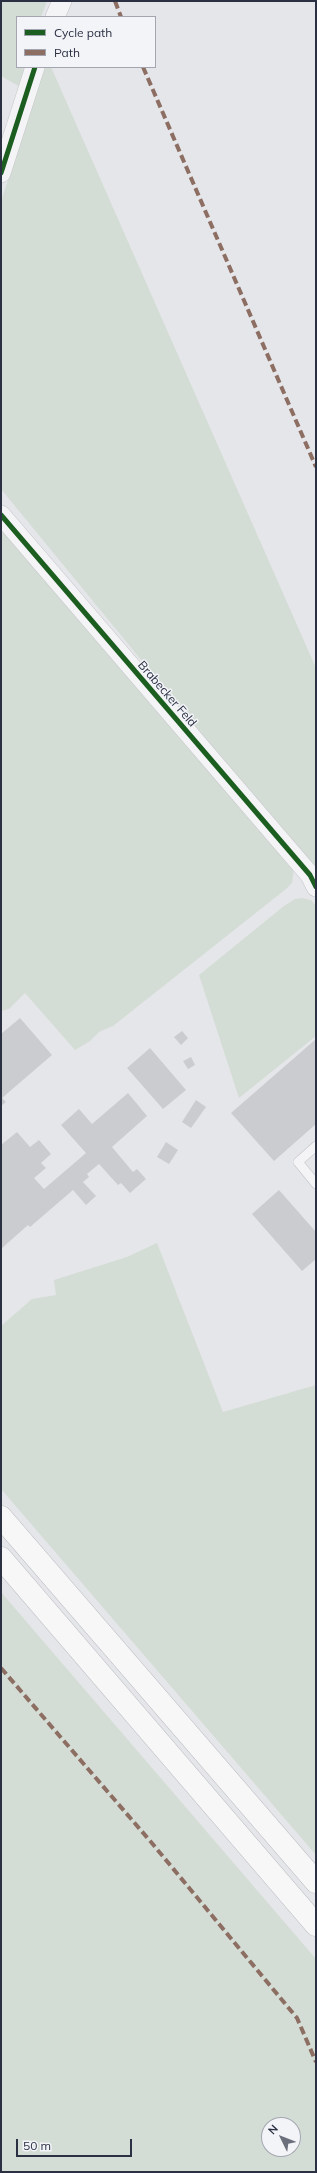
<!DOCTYPE html>
<style>
body{margin:0}
#map{position:relative;width:317px;height:2173px;overflow:hidden;background:#e5e6e9;font-family:Mulish,sans-serif}
canvas{display:block}
.frame{position:absolute;inset:0;border:2px solid #2b3043;pointer-events:none}
.legend{position:absolute;left:16px;top:16px;width:140px;height:52px;box-sizing:border-box;background:#f3f4f8;border:1px solid #a3a6b0;margin:0;padding:5px 7px;list-style:none;font-size:12px;color:#2b3043}
.legend li{display:flex;align-items:center;gap:8px;height:20px}
.legend b{width:20px;border:1px solid #a3a6b0}
.north{position:absolute;left:261px;top:2117px;width:40px;height:40px;box-sizing:border-box;background:#f3f4f8;border:1px solid #a3a6b0;border-radius:50%;rotate:313deg;font-size:11px;font-weight:700;line-height:16px;text-align:center;color:#2b3043}
.north::after{content:'';display:block;margin:auto;width:14px;height:18px;background:#6c707d;clip-path:polygon(50% 0,100% 100%,50% 72%,0 100%)}
.scale{position:absolute;left:16px;top:2139px;width:116px;height:18px;box-sizing:border-box;border:2px solid #2b3043;border-top:0;padding-left:5px;font-size:12px;line-height:14px;white-space:nowrap;color:#2b3043;-webkit-text-stroke:3px #f3f4f8;paint-order:stroke}
</style>
<div id="map">
<canvas width="317" height="2173"></canvas>
<div class="frame"></div>
<ul class="legend">
<li><b style="height:5px;background:#1b5e20"></b>Cycle path</li>
<li><b style="height:5px;background:#8d6e63"></b>Path</li>
</ul>
<div class="north">N</div>
<div class="scale">50 m</div>
</div>
<script>
const g = document.querySelector('canvas').getContext('2d');
g.lineJoin = 'round';
function fill(path, color) { g.fillStyle = color; g.fill(path, 'evenodd'); }
const toPath = rows => new Path2D(rows.map(r => 'M' + r).join(''));
function strokePath(path, color, width, dash) { g.strokeStyle = color; g.lineWidth = width; g.lineCap = dash ? 'butt' : 'round'; g.setLineDash(dash || []); g.stroke(path); }
function write(font, color, halo, rows, align = 'center') {
  g.font = font + ' Mulish,sans-serif'; g.lineWidth = 3; g.setLineDash([]); g.textBaseline = 'middle'; g.strokeStyle = halo; g.fillStyle = color; for (const [text, x, y, turn = 0] of rows) {
    g.save(); g.translate(x, y); g.rotate((+turn || 0) * Math.PI / 180); g.textAlign = isNaN(turn) ? turn : align; if (halo) g.strokeText(text, 0, 0); g.fillText(text, 0, 0); g.restore();
  }
}
const green = toPath([
 [1,1,47,1,41,17,17,17,17,67,28,67,22,88,1,76],
 [45,67,51,67,316,668,316,863,314,865,306,861,1,489,1,201],
 [1,522,294,868,292,883,286,889,113,1026,99,1032,90,1041,75,1050,25,993,9,1009,1,1011],
 [302,898,311,900,316,905,316,1036,239,1098,199,975,284,906,295,899],
 [157,1243,223,1412,316,1385,316,1855,1,1489,1,1326,32,1299,56,1295,54,1280,127,1257],
 [1,1592,316,1959,316,2172,1,2172],
 [269,2125,293,2125,293,2149,269,2149]
]);
const building = toPath([
 [20,1018,52,1055,2,1098,6,1102,1,1106,1,1034],
 [182,1031,188,1038,181,1045,174,1037],
 [316,1039,316,1124,274,1161,231,1113],
 [150,1048,186,1090,163,1109,127,1068],
 [191,1057,195,1065,188,1069,183,1061],
 [128,1093,147,1116,112,1147,133,1172,137,1169,146,1179,130,1193,121,1183,118,1185,99,1164,87,1174,89,1177,83,1182,96,1196,86,1205,73,1190,30,1227,28,1225,1,1249,1,1145,17,1132,30,1147,39,1140,51,1154,41,1163,46,1168,34,1178,44,1189,86,1153,61,1125,79,1109,92,1124],
 [196,1100,206,1107,191,1128,182,1122],
 [166,1142,178,1150,169,1164,157,1157],
 [279,1190,316,1232,316,1259,302,1271,252,1214]
]);
const service = toPath([
 [316,1146,298,1162,316,1184]
]);
const minor = toPath([
 [55,17,62,1],
 [1,173,35,67],
 [1,515,310,875,316,887]
]);
const motorway = toPath([
 [1,1517,316,1882],
 [1,1558,316,1925]
]);
const quiet = toPath([
 [115,1,121,17],
 [143,67,316,467],
 [1,1668,151,1842,297,2018,316,2062]
]);
const cycleway = toPath([
 [1,173,35,67],
 [1,515,310,875,316,887]
]);
const streetNames = [
 ["Brabecker Feld",167,694,49]
];
fill(green, '#d4ddd5');
fill(building, '#cbccd0');
strokePath(service, '#c3c4c7', 10);
strokePath(minor, '#c3c4c7', 20);
strokePath(motorway, '#b7b9be', 23);
strokePath(service, '#f4f4f6', 9);
strokePath(minor, '#f4f4f6', 19);
strokePath(motorway, '#f7f7f8', 22);
strokePath(quiet, '#8d6e63', 4, [8, 4]);
strokePath(cycleway, '#1b5e20', 5);
write('12px', '#2b3043', '#f3f4f8', streetNames);
</script>
